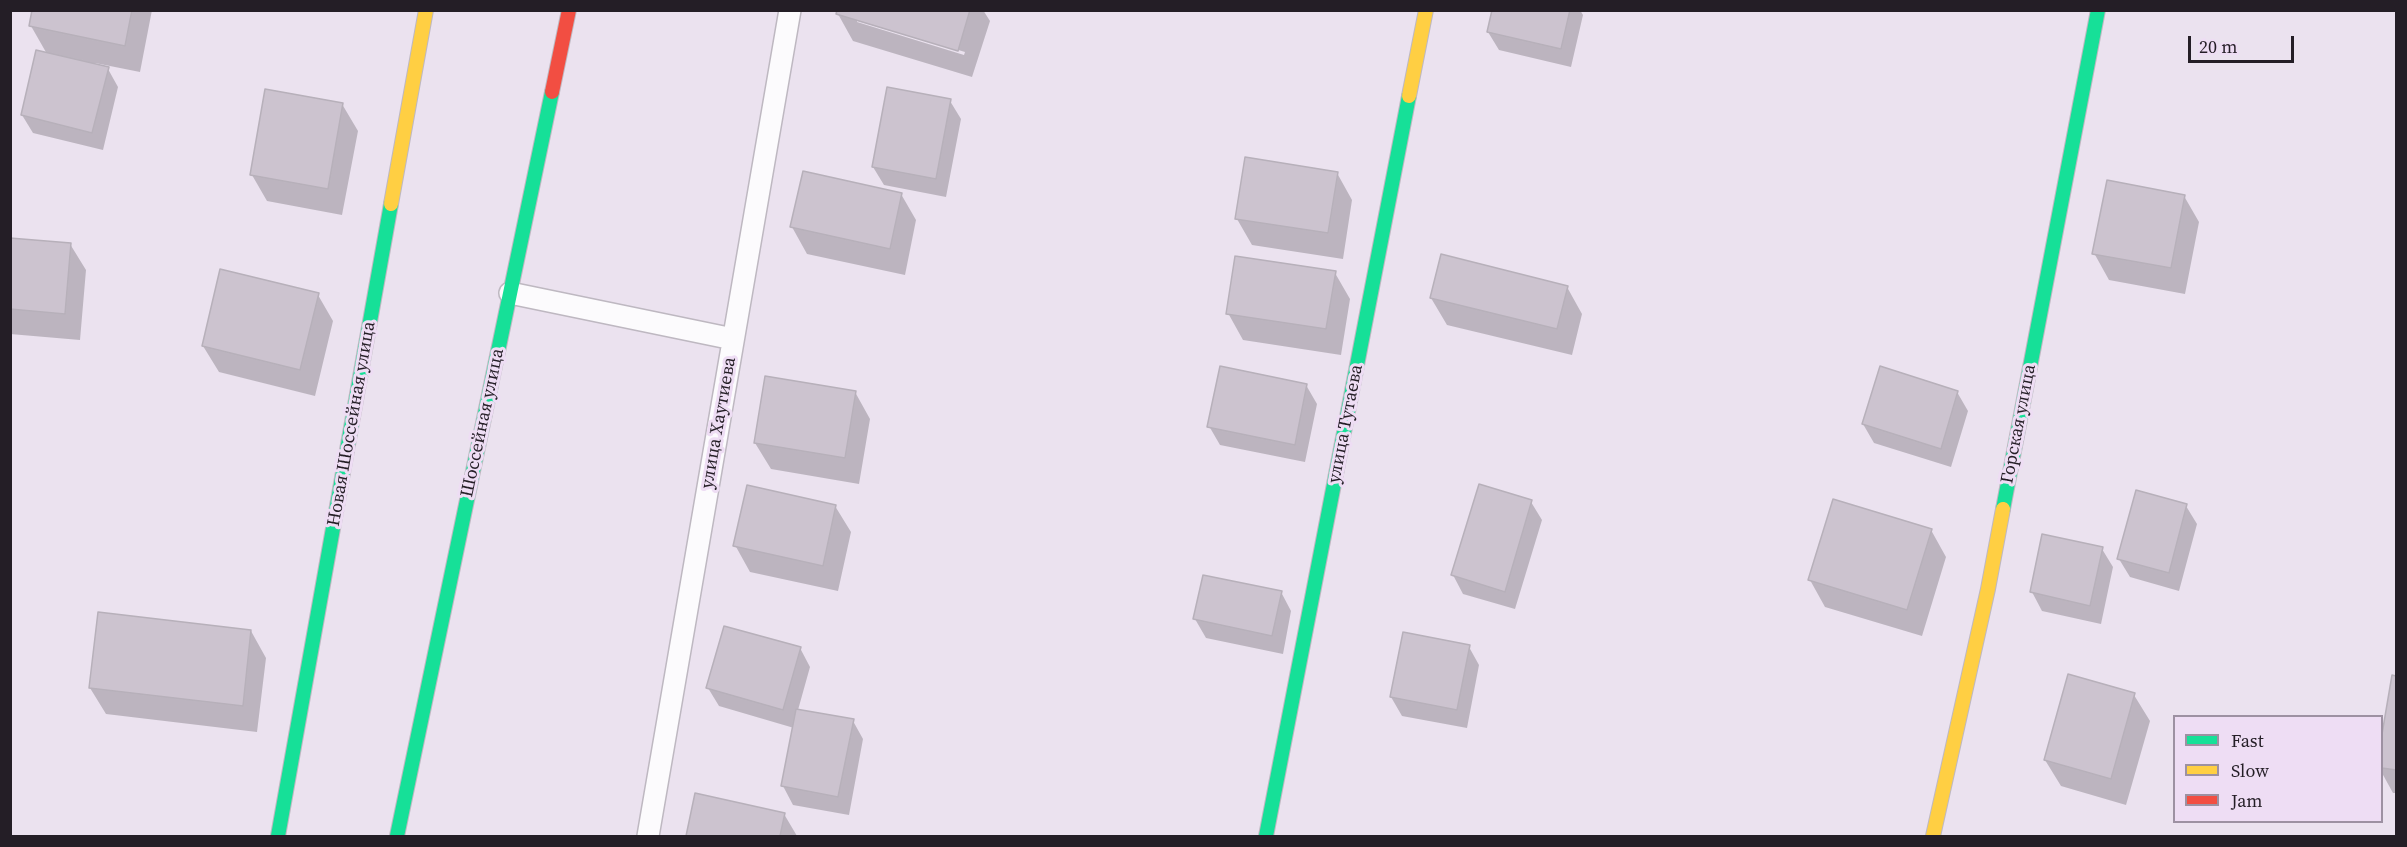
<!DOCTYPE html>
<meta charset="utf-8">
<style>
body{margin:0}
#map{position:relative;width:2407px;height:847px;overflow:hidden;background:#ebe2ef;font-family:"Source Serif 4",serif}
canvas{display:block}
.frame{position:absolute;inset:0;border:12px solid #241e26;pointer-events:none}
.legend{position:absolute;left:2173px;top:715px;width:210px;height:108px;box-sizing:border-box;background:#eeddf4;border:2px solid #9d91a2;margin:0;padding:8px 10px;list-style:none;font-size:18px;color:#241e26}
.legend li{display:flex;align-items:center;gap:12px;height:30px}
.legend b{width:30px;border:2px solid #9d91a2}
.scale{position:absolute;left:2188px;top:36px;width:106px;height:27px;box-sizing:border-box;border:3px solid #241e26;border-top:0;padding-left:8px;font-size:18px;line-height:21px;white-space:nowrap;color:#241e26;-webkit-text-stroke:4px #eeddf4;paint-order:stroke}
</style>
<div id="map">
<canvas width="2407" height="847"></canvas>
<div class="frame"></div>
<ul class="legend">
<li><b style="height:8px;background:#16e098"></b>Fast</li>
<li><b style="height:8px;background:#ffcf43"></b>Slow</li>
<li><b style="height:8px;background:#f24e42"></b>Jam</li>
</ul>
<div class="scale">20 m</div>
</div>
<script>
const g = document.querySelector('canvas').getContext('2d');
g.lineJoin = 'round';
function fill(path, color) { g.fillStyle = color; g.fill(path, 'evenodd'); }
const toPath = rows => new Path2D(rows.map(r => 'M' + r).join(''));
function strokePath(path, color, width, dash) { g.strokeStyle = color; g.lineWidth = width; g.lineCap = dash ? 'butt' : 'round'; g.setLineDash(dash || []); g.stroke(path); }
function write(font, color, halo, rows, align = 'center') {
  g.font = font + ' "Source Serif 4",serif'; g.lineWidth = 6; g.setLineDash([]); g.textBaseline = 'middle'; g.strokeStyle = halo; g.fillStyle = color; for (const [text, x, y, turn = 0] of rows) {
    g.save(); g.translate(x, y); g.rotate((+turn || 0) * Math.PI / 180); g.textAlign = isNaN(turn) ? turn : align; if (halo) g.strokeText(text, 0, 0); g.fillText(text, 0, 0); g.restore();
  }
}
const shadow = toPath([
 [34,10,152,10,140,72,95,63,95,65,108,69,118,87,103,150,33,133,22,115,47,54,31,26],
 [839,10,983,10,990,21,972,77,853,41,838,14],
 [857,19,965,52,964,55,857,22],
 [1493,10,1580,10,1583,15,1571,67,1499,50,1488,32],
 [950,101,961,119,946,197,884,185,873,167],
 [342,104,358,131,342,215,267,201,252,175],
 [1337,173,1352,200,1343,259,1252,245,1237,219],
 [901,194,916,220,905,275,807,254,792,227],
 [2184,196,2199,222,2185,294,2109,280,2094,253],
 [10,239,70,244,86,270,80,340,10,334],
 [1335,273,1350,299,1341,355,1243,340,1228,313],
 [1567,287,1582,314,1572,355,1447,325,1431,298],
 [318,295,333,321,315,396,219,372,203,346],
 [1306,385,1317,404,1305,462,1220,445,1209,426],
 [855,392,870,419,859,484,771,469,755,443],
 [1957,392,1968,411,1951,467,1874,443,1863,424],
 [1531,502,1542,520,1515,609,1463,594,1453,575],
 [835,506,851,532,838,591,750,572,735,545],
 [2186,506,2197,524,2179,591,2130,577,2119,559],
 [1931,530,1946,557,1922,636,1825,607,1810,580],
 [2102,549,2113,567,2101,624,2042,611,2032,592],
 [1281,592,1291,611,1283,654,1206,638,1195,619],
 [251,631,266,658,257,732,106,714,90,688],
 [1469,647,1479,665,1467,728,1402,716,1391,697],
 [800,648,810,667,798,710,853,721,863,739,849,815,793,805,783,786,794,728,719,706,708,688],
 [2393,677,2396,677,2396,793,2393,793,2382,773,2382,742],
 [2134,695,2150,721,2126,805,2061,786,2045,760],
 [696,794,784,814,797,836,687,836]
]);
const building = toPath([
 [32,10,132,10,125,46,29,26,32,10],
 [837,10,970,10,958,51,836,14,837,10],
 [1492,10,1570,10,1561,49,1487,32,1492,10],
 [36,50,109,67,92,133,21,115,36,50],
 [887,87,951,99,936,179,872,167,887,87],
 [265,89,343,103,328,189,250,175,265,89],
 [1245,157,1338,172,1328,233,1235,219,1245,157],
 [803,171,902,193,890,249,790,227,803,171],
 [2107,180,2185,195,2171,268,2092,254,2107,180],
 [10,238,71,243,65,314,10,309,10,238],
 [1441,254,1568,286,1557,329,1430,298,1441,254],
 [1235,256,1336,271,1326,329,1226,314,1235,256],
 [220,269,319,293,300,370,202,346,220,269],
 [1220,366,1307,384,1295,445,1207,427,1220,366],
 [1880,366,1958,391,1941,449,1862,424,1880,366],
 [765,376,856,391,845,458,754,443,765,376],
 [1479,484,1532,500,1505,592,1451,575,1479,484],
 [747,485,836,505,823,566,733,546,747,485],
 [2136,490,2187,504,2169,573,2117,559,2136,490],
 [1833,499,1932,529,1907,610,1808,580,1833,499],
 [2042,534,2103,547,2090,606,2030,592,2042,534],
 [1203,575,1282,591,1272,636,1193,619,1203,575],
 [98,612,251,630,243,706,89,688,98,612],
 [724,626,801,647,783,710,706,688,724,626],
 [1403,632,1470,645,1457,710,1390,697,1403,632],
 [2068,674,2135,693,2111,779,2044,760,2068,674],
 [2392,675,2396,676,2396,770,2382,768,2382,734,2392,675],
 [796,709,854,719,838,797,781,786,796,709],
 [695,793,785,813,780,836,686,836,695,793]
]);
const lane = toPath([
 [510,293,733,339],
 [648,836,790,10]
]);
const fast = toPath([
 [2003,509,2098,10],
 [278,836,391,204],
 [397,836,552,92],
 [1266,836,1409,96]
]);
const slow = toPath([
 [1409,96,1426,10],
 [391,204,426,10],
 [1933,836,1988,589,2003,509]
]);
const jam = toPath([
 [552,92,569,10]
]);
const streetNames = [
 ["Шоссейная улица",483,423,-78],
 ["улица Хаутиева",719,423,-80],
 ["Новая Шоссейная улица",352,424,-80],
 ["улица Тутаева",1346,424,-79],
 ["Горская улица",2019,424,-79]
];
fill(shadow, '#0003');
fill(building, '#ccc3cf');
strokePath(building, '#b7b0ba', 1.5);
strokePath(lane, '#beb8c1', 24);
strokePath(fast, '#beb8c1', 16);
strokePath(slow, '#beb8c1', 16);
strokePath(jam, '#beb8c1', 16);
strokePath(lane, '#fcfbfd', 21);
strokePath(fast, '#16e098', 14);
strokePath(slow, '#ffcf43', 14);
strokePath(jam, '#f24e42', 14);
write('18px', '#241e26', '#eeddf4', streetNames);
</script>
